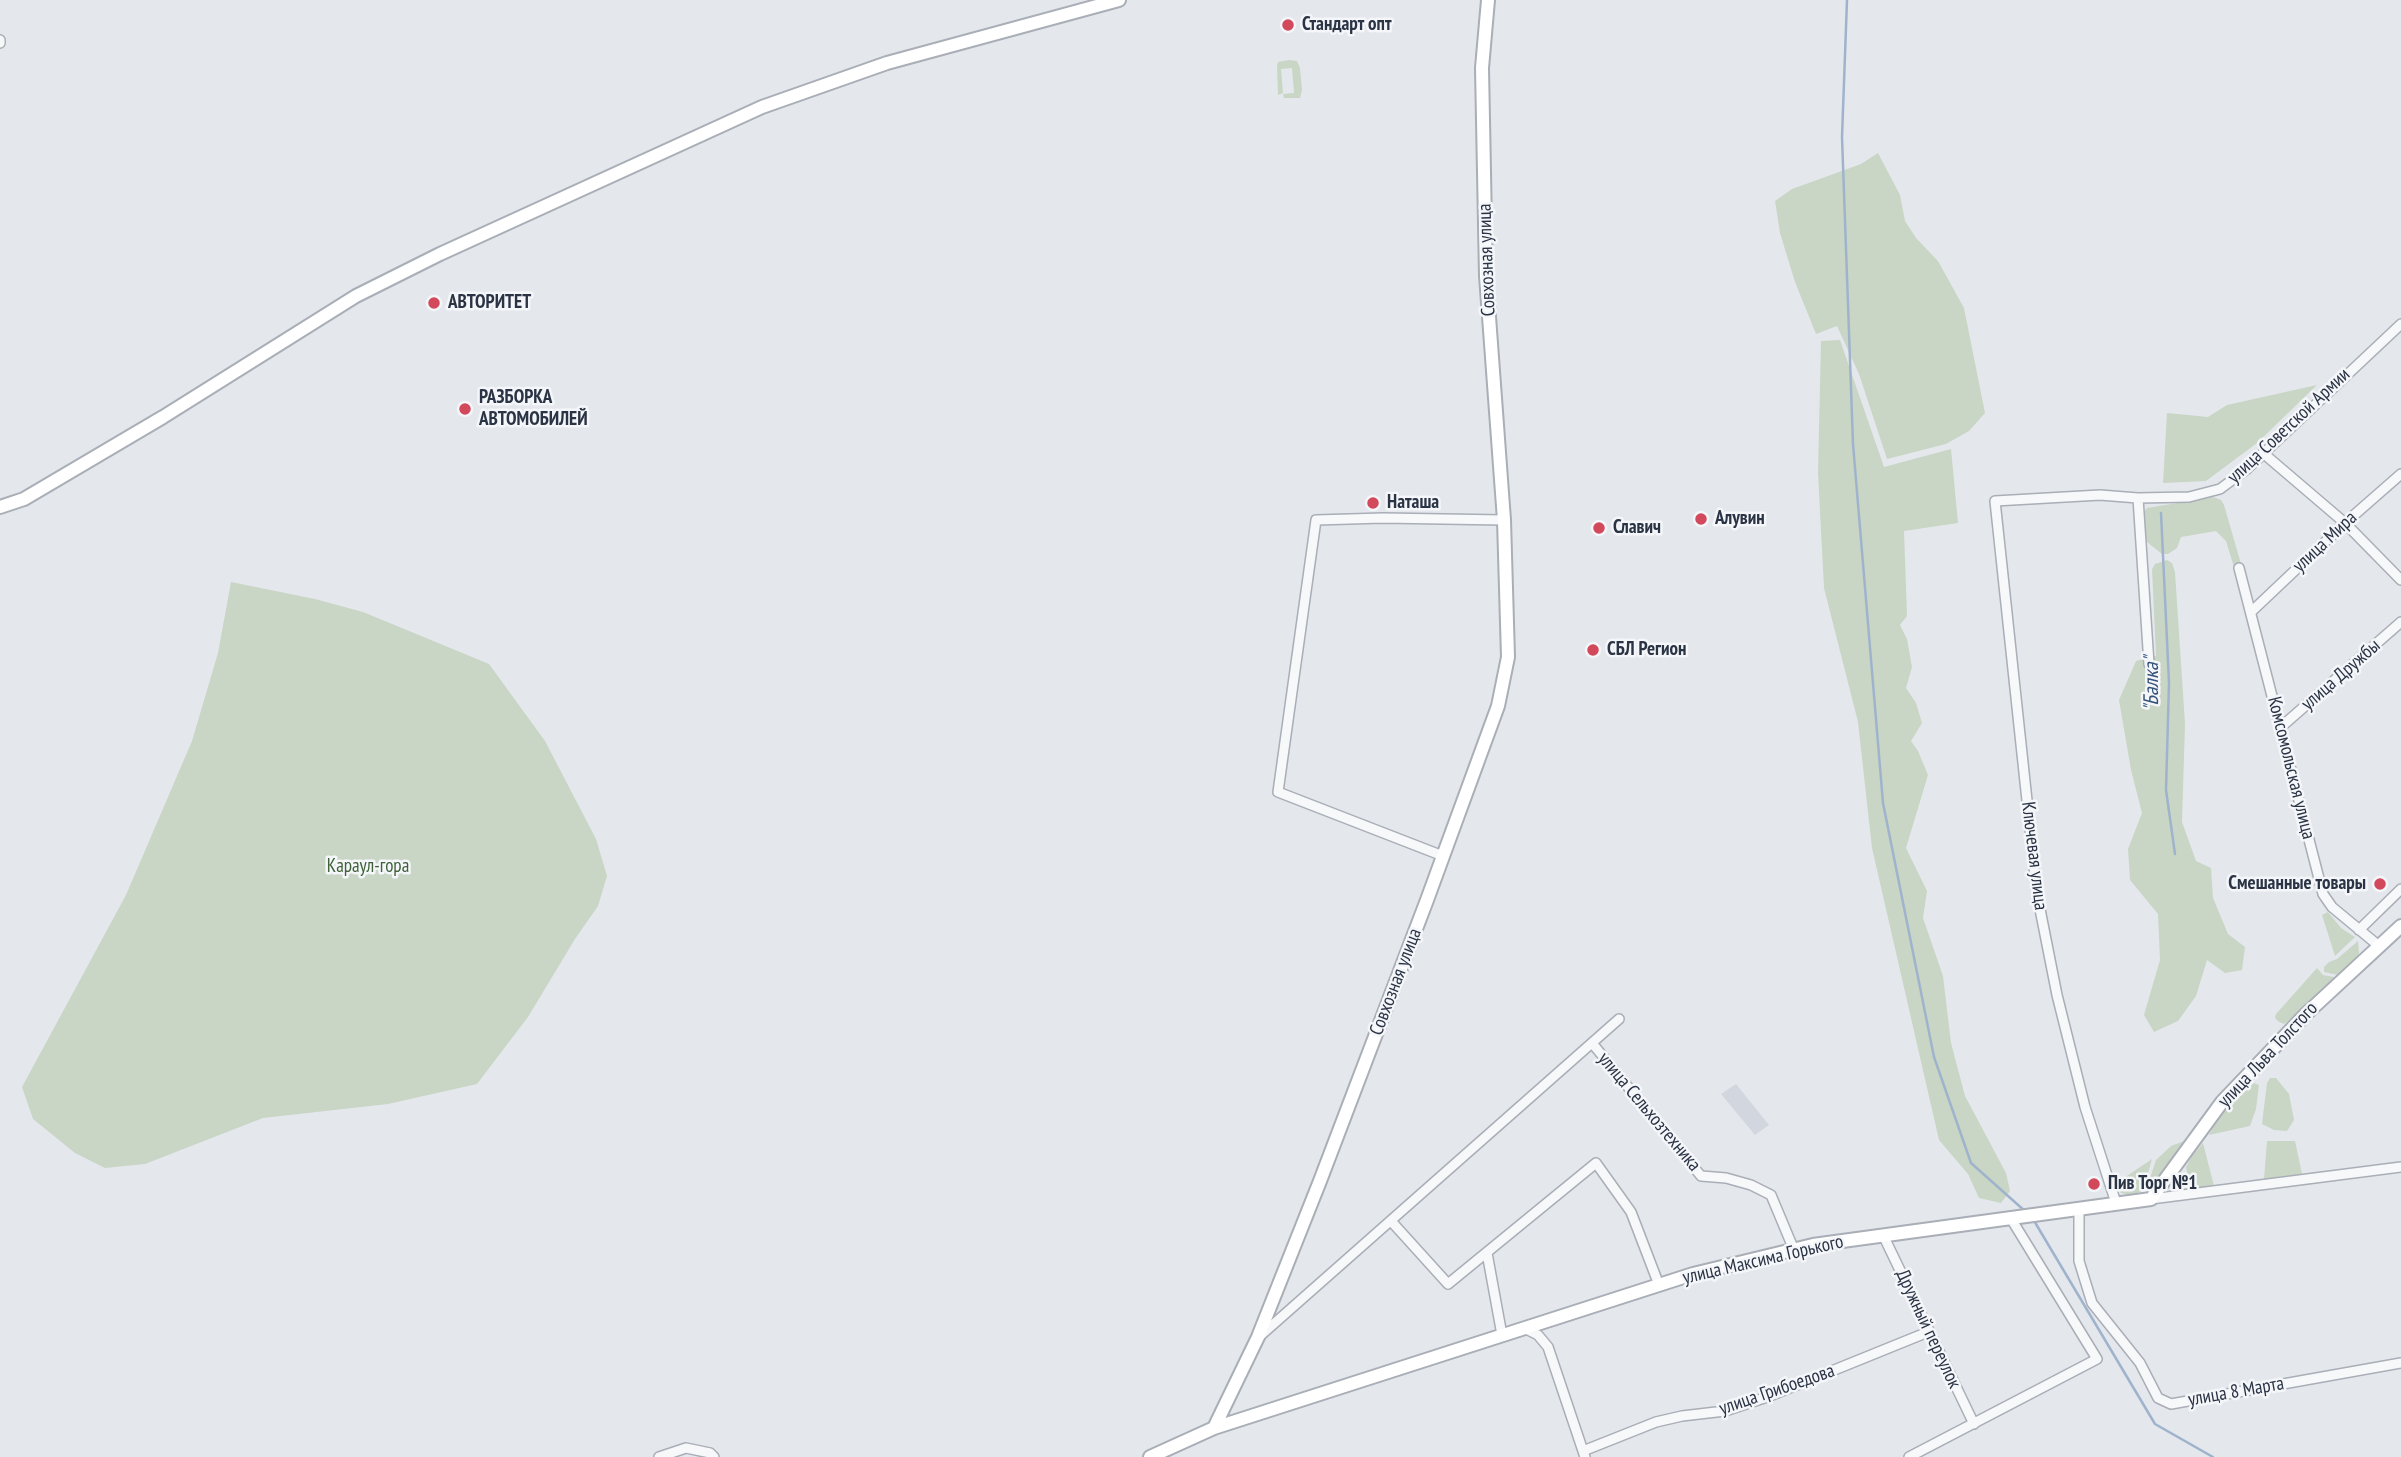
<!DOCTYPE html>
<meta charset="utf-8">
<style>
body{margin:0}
canvas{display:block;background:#e4e7ec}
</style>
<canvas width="2401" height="1457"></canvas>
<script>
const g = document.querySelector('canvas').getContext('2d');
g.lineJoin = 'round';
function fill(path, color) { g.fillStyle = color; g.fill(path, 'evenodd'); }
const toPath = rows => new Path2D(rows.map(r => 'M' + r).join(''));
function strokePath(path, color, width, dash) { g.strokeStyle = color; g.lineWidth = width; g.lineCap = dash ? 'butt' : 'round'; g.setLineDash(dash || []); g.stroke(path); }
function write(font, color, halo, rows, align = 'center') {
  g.font = font + ' "PT Sans Narrow",sans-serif'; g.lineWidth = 5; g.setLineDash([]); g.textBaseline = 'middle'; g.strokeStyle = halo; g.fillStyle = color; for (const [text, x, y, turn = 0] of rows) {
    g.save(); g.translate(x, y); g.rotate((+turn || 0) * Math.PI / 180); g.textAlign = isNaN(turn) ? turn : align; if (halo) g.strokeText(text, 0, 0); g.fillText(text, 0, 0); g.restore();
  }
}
const built = toPath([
 [1736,1084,1769,1125,1755,1135,1721,1094]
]);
const green = toPath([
 [1289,60,1297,61,1300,68,1302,90,1300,98,1284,98,1283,94,1294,93,1292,68,1281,69,1283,93,1278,95,1277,66,1278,62],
 [1878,153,1900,195,1905,221,1916,238,1938,261,1964,308,1985,413,1969,431,1946,444,1887,459,1859,374,1837,326,1816,334,1795,282,1780,233,1775,201,1792,189,1861,164],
 [1840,340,1884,467,1951,449,1958,523,1904,531,1907,616,1900,625,1907,639,1912,667,1906,688,1916,703,1922,723,1911,741,1918,751,1928,775,1906,848,1927,891,1923,918,1943,976,1951,1043,1965,1096,2006,1173,2010,1191,2001,1203,1979,1198,1968,1174,1939,1140,1872,848,1858,722,1824,588,1818,473,1821,341],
 [2317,385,2257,443,2206,481,2163,483,2167,413,2208,417,2227,405],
 [2213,497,2221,500,2224,505,2241,564,2239,568,2234,567,2226,541,2216,531,2181,537,2177,548,2168,554,2162,554,2147,542,2143,518,2144,512,2147,508],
 [2167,560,2172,563,2175,572,2185,724,2182,822,2196,861,2211,868,2213,898,2228,934,2245,947,2242,970,2225,973,2207,960,2196,996,2178,1021,2154,1032,2144,1015,2160,960,2158,914,2130,880,2128,849,2142,813,2131,770,2119,700,2136,661,2156,656,2152,569,2155,564],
 [231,582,315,599,363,612,489,664,545,741,596,839,607,876,598,906,575,939,528,1017,477,1084,388,1104,263,1118,145,1164,105,1168,75,1153,33,1119,22,1087,126,895,192,741,218,653],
 [2328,912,2341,928,2355,937,2335,956,2322,915],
 [2358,941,2359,954,2354,960,2338,975,2324,972,2324,967,2329,962,2337,959],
 [2317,968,2323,975,2334,977,2331,984,2288,1021,2284,1024,2279,1022,2275,1018,2276,1014],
 [2270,1078,2276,1078,2289,1094,2294,1120,2287,1131,2274,1130,2262,1124,2267,1083],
 [2254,1083,2259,1085,2256,1109,2250,1126,2209,1135,2219,1116],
 [2187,1140,2171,1164,2149,1195,2148,1184,2156,1160,2171,1146],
 [2267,1141,2295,1141,2302,1174,2264,1179],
 [2203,1143,2214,1186,2203,1189,2194,1186,2188,1177,2186,1167,2192,1156],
 [2152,1159,2143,1191,2130,1195,2121,1193,2115,1184]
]);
const stream = toPath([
 [1847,0,1842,137,1853,444,1883,803,1934,1057,1971,1163,2026,1212],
 [2161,513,2169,683,2166,790,2175,854],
 [2033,1219,2155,1424,2213,1457]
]);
const street = toPath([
 [0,40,0,43],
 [2263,453,2345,523,2401,580],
 [2138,498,2149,664],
 [2239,568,2323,894,2332,907,2379,946],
 [2251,612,2345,523,2401,474],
 [2281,727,2401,622],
 [1443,856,1278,792,1316,520,1383,518,1504,520],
 [2359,930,2401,889],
 [1592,1043,1701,1176,1726,1178,1751,1185,1771,1195,1794,1250],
 [2151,1199,2401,1167],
 [2116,1203,2085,1107,2057,995,2037,894,1995,501,2100,495,2138,498,2189,497,2220,489,2247,469,2401,324],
 [2079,1209,2079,1261,2092,1303,2140,1363,2158,1398,2171,1404,2401,1363],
 [1391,1221,1448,1284,1596,1163,1631,1212,1659,1285],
 [1883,1235,1974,1424],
 [1487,1253,1502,1335],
 [1524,1328,1538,1335,1548,1347,1585,1457],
 [1260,1336,1619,1019],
 [1583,1451,1656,1422,1682,1416,1725,1411,1770,1396,1928,1332],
 [659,1457,686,1448,710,1453,714,1457],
 [1909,1457,2097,1359,2010,1217]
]);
const secondary = toPath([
 [0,507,24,499,163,417,356,296,440,254,762,107,887,63,1119,0],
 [1214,1428,1258,1337,1320,1181,1427,900,1498,706,1508,657,1504,520,1486,276,1482,68,1488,0],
 [1150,1457,1214,1428,1693,1274,1813,1245,2151,1199,2222,1102,2306,1014,2401,926]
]);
const markers = [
 [1288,25,7,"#d1495b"],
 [434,303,7,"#d1495b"],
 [465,409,7,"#d1495b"],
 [1373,503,7,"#d1495b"],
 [1701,519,7,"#d1495b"],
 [1599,528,7,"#d1495b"],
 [1593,650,7,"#d1495b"],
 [2380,884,7,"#d1495b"],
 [2094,1184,7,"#d1495b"]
];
const poiNames = [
 ["Стандарт опт",1302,25],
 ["АВТОРИТЕТ",448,303],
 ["РАЗБОРКА",479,398],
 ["АВТОМОБИЛЕЙ",479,420],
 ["Наташа",1387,503],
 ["Алувин",1715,519],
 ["Славич",1613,528],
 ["СБЛ Регион",1607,650],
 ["Смешанные товары",2366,884,"right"],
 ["Пив Торг №1",2108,1184]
];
const streetNames = [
 ["Совхозная улица",1487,260,-92],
 ["улица Советской Армии",2289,426,-43],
 ["улица Мира",2325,542,-43],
 ["улица Дружбы",2341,675,-41],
 ["Комсомольская улица",2291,768,76],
 ["Ключевая улица",2034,856,83],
 ["Совхозная улица",1396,982,-69],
 ["улица Льва Толстого",2268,1055,-47],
 ["улица Сельхозтехника",1649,1112,50],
 ["улица Максима Горького",1763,1260,-13],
 ["Дружный переулок",1928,1329,65],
 ["улица Грибоедова",1777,1390,-19],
 ["улица 8 Марта",2236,1392,-10]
];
const parkNames = [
 ["Караул-гора",368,867]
];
const waterNames = [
 ["\"Балка\"",2152,684,-90]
];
fill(built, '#d2d6de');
fill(green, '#c9d6c5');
strokePath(stream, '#9fb4cc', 2.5);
strokePath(street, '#a9aeb7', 12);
strokePath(secondary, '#a9aeb7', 16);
strokePath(street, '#f7f8fa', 9);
strokePath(secondary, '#fff', 12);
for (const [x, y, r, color] of markers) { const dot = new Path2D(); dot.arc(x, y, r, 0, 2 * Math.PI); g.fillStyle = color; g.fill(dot); strokePath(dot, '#f4f6f9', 2.5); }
write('bold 19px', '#2b3445', '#f4f6f9', poiNames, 'left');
write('19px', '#2b3445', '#f4f6f9', streetNames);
write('19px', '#3f6138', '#f4f6f9', parkNames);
write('italic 21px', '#34527a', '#f4f6f9', waterNames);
</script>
